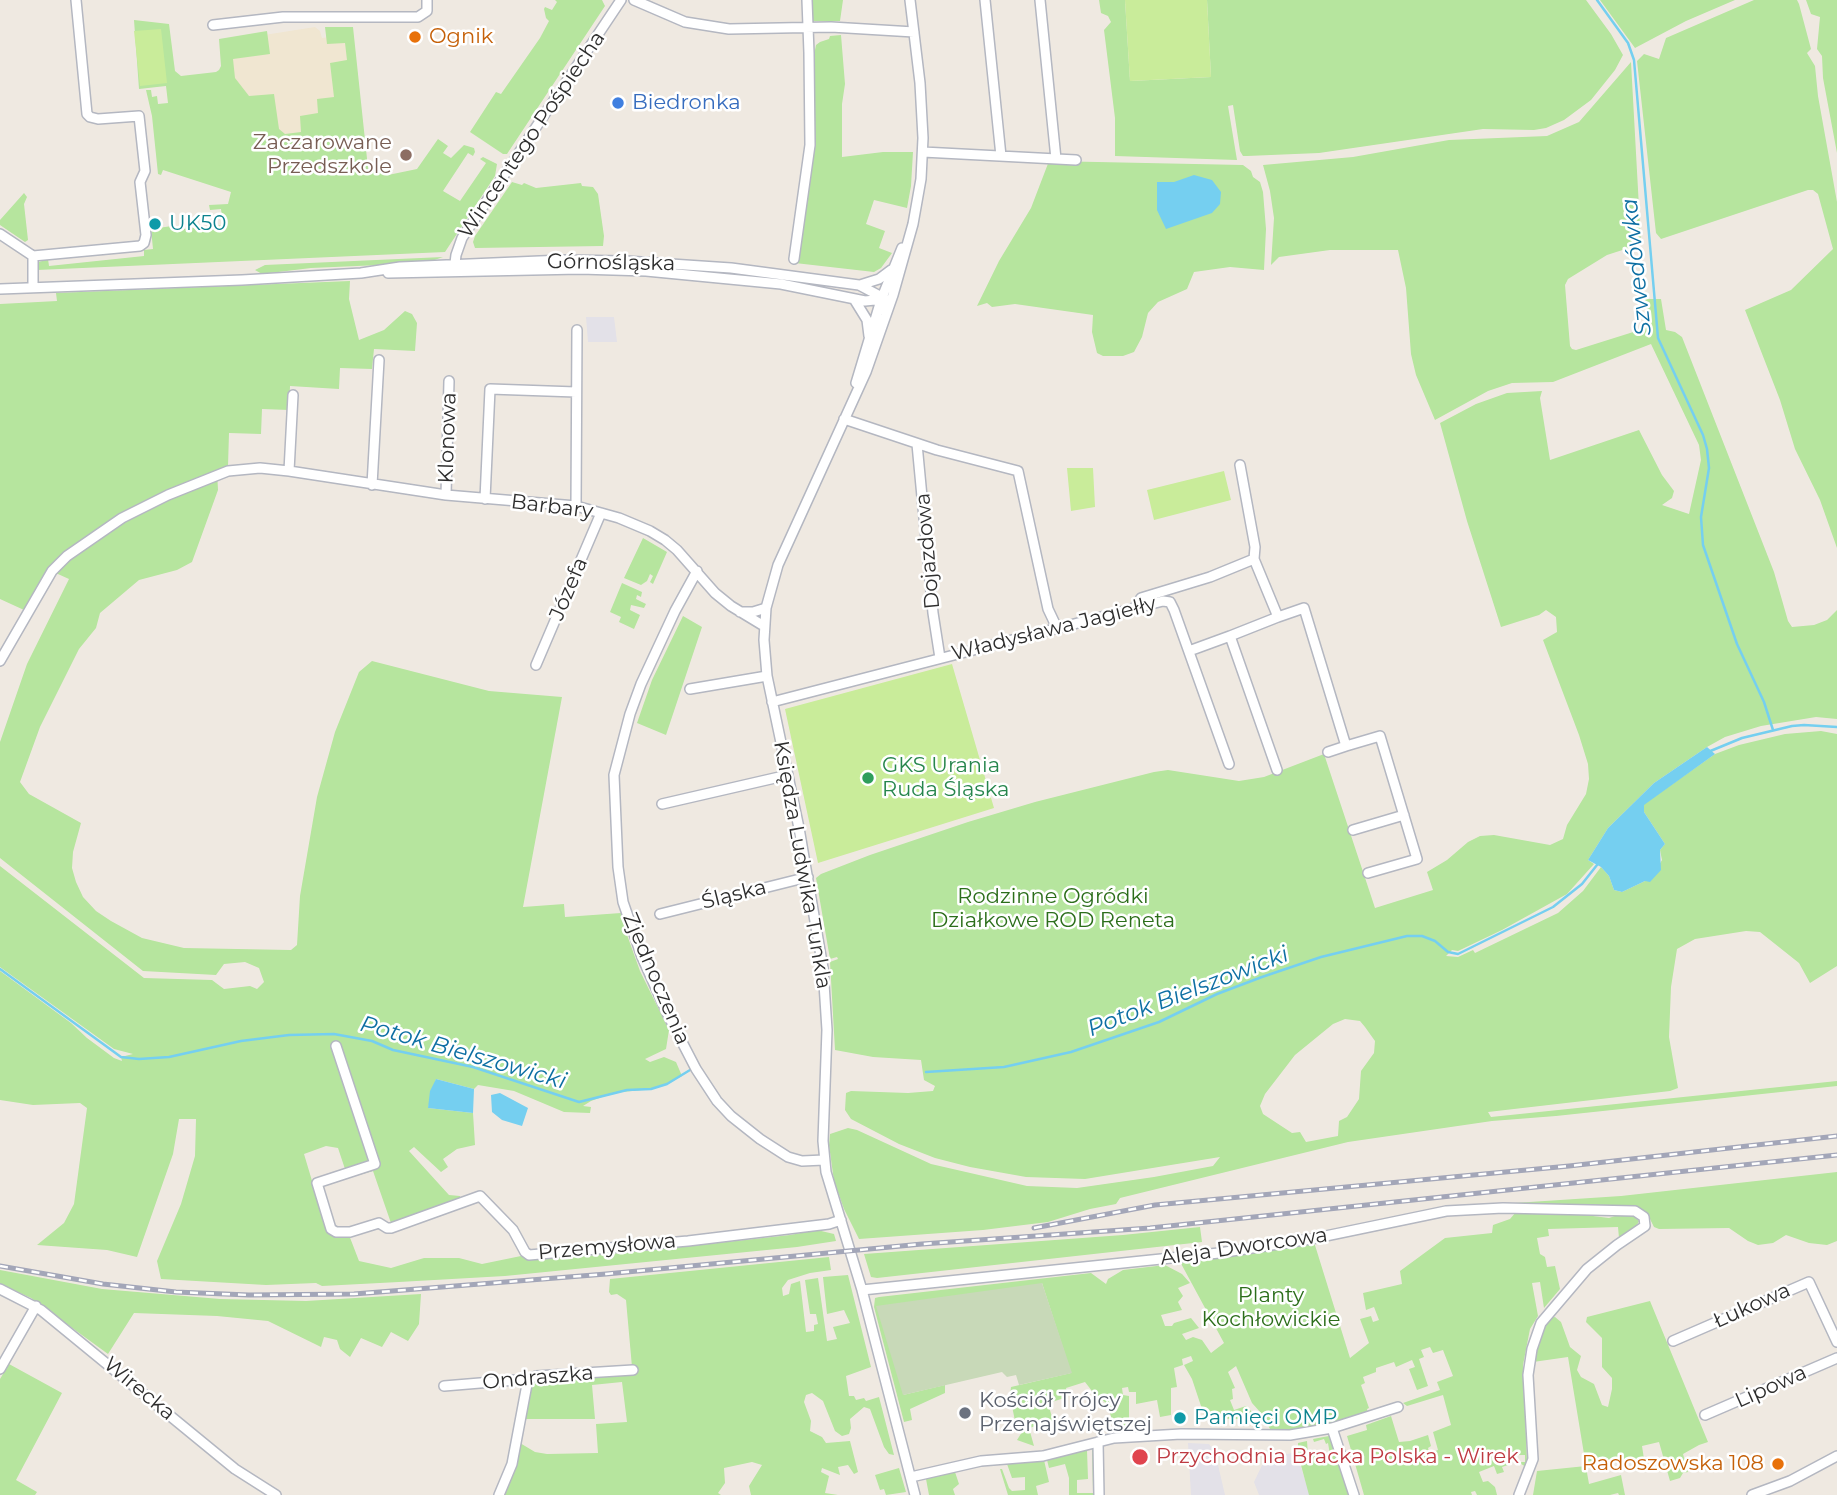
<!DOCTYPE html>
<meta charset="utf-8">
<style>
body{margin:0}
canvas{display:block;background:#efe9e1}
</style>
<canvas width="1837" height="1495"></canvas>
<script>
const g = document.querySelector('canvas').getContext('2d');
g.lineJoin = 'round';
function fill(path, color) { g.fillStyle = color; g.fill(path, 'evenodd'); }
const toPath = rows => new Path2D(rows.map(r => 'M' + r).join(''));
function strokePath(path, color, width, dash) { g.strokeStyle = color; g.lineWidth = width; g.lineCap = dash ? 'butt' : 'round'; g.setLineDash(dash || []); g.stroke(path); }
function write(font, color, halo, rows, align = 'center') {
  g.font = font + ' Montserrat,sans-serif'; g.lineWidth = 5; g.setLineDash([]); g.textBaseline = 'middle'; g.strokeStyle = halo; g.fillStyle = color; for (const [text, x, y, turn = 0] of rows) {
    g.save(); g.translate(x, y); g.rotate((+turn || 0) * Math.PI / 180); g.textAlign = isNaN(turn) ? turn : align; if (halo) g.strokeText(text, 0, 0); g.fillText(text, 0, 0); g.restore();
  }
}
const industrial = toPath([
 [586,317,614,317,617,342,588,342],
 [1188,1443,1209,1444,1215,1452,1225,1495,1191,1495],
 [1296,1452,1310,1495,1259,1495,1254,1482,1265,1459]
]);
const education = toPath([
 [315,27,320,31,322,38,343,35,350,45,365,169,317,191,233,79,226,41]
]);
const green = toPath([
 [555,0,602,0,605,6,507,154,503,154,470,132,496,92,501,94,540,38,549,21,546,18,544,9,545,7,552,10,557,2],
 [810,0,843,0,840,21,811,21],
 [1099,0,1125,0,1130,81,1211,77,1207,0,1586,0,1611,34,1623,55,1615,70,1591,100,1564,120,1546,128,1534,130,1483,129,1319,153,1247,156,1243,156,1240,151,1233,105,1228,106,1237,160,1115,156,1115,118,1104,30,1111,22,1108,16,1101,13],
 [1600,0,1735,0,1686,21,1635,48],
 [1754,0,1797,0,1799,4,1811,49,1807,53,1815,66,1818,96,1837,202,1837,548,1820,500,1795,449,1780,400,1745,310,1791,290,1833,249,1818,194,1813,190,1808,190,1661,239,1656,233,1637,61,1644,54,1659,59,1666,38],
 [1837,0,1837,153,1823,78,1822,56,1817,49,1820,17,1811,14,1806,0],
 [134,20,169,24,175,71,181,76,216,72,219,70,221,66,219,39,267,31,270,54,233,59,235,78,249,96,274,94,279,129,285,134,301,132,300,116,318,113,317,99,334,97,330,63,347,60,345,43,327,44,325,27,353,27,368,168,388,175,417,169,438,139,448,146,443,153,451,158,464,145,474,148,475,152,473,156,468,153,443,191,460,201,486,163,480,159,483,157,497,164,495,176,445,252,37,270,39,262,48,259,49,266,144,256,144,250,153,249,151,229,172,226,173,230,223,225,221,209,210,210,209,205,228,204,231,192,163,170,161,175,158,174,152,116,146,90,151,90,152,97,157,96,158,104,168,103,166,86,139,89],
 [841,35,845,84,842,104,842,157,883,152,913,152,911,186,907,208,874,200,866,224,885,231,879,248,892,253,881,268,874,272,795,263,802,215,814,55,816,45,820,42,829,39,830,36],
 [1631,62,1641,244,1607,255,1568,279,1565,285,1570,346,1572,349,1576,350,1646,328,1645,299,1661,299,1666,330,1675,332,1682,337,1774,572,1788,621,1792,627,1814,625,1827,620,1837,610,1837,719,1816,717,1761,726,1725,737,1707,747,1654,783,1608,828,1588,860,1594,864,1567,894,1502,930,1458,951,1452,950,1446,956,1458,957,1473,950,1475,953,1558,913,1583,891,1601,867,1609,876,1614,890,1622,892,1645,881,1650,881,1662,860,1660,850,1665,844,1644,812,1644,804,1715,754,1739,745,1785,734,1821,731,1837,734,1837,966,1810,983,1799,963,1760,932,1746,931,1695,939,1677,949,1671,987,1669,1037,1678,1088,1670,1091,1488,1112,1491,1117,1837,1081,1837,1086,1556,1116,1492,1121,1348,1142,1120,1198,1116,1204,1090,1209,1048,1222,983,1230,859,1239,844,1209,834,1181,829,1145,830,1134,848,1128,857,1130,931,1164,1027,1186,1077,1188,1154,1177,1213,1166,1220,1157,1085,1179,1026,1177,970,1167,935,1158,899,1144,851,1119,845,1110,846,1093,851,1091,908,1093,933,1091,935,1086,924,1080,921,1060,873,1057,835,1050,830,962,838,959,837,957,830,959,816,878,821,874,870,855,968,822,1035,802,1154,772,1168,770,1239,781,1264,777,1324,754,1375,908,1433,890,1427,872,1447,860,1468,842,1480,836,1494,835,1550,845,1563,839,1567,825,1586,794,1589,779,1588,764,1579,735,1543,640,1557,632,1556,617,1546,610,1539,615,1501,627,1467,521,1440,423,1476,404,1507,393,1542,391,1540,398,1550,460,1639,430,1662,475,1674,491,1672,498,1662,505,1689,514,1701,460,1699,445,1651,344,1553,382,1512,383,1488,391,1435,420,1416,375,1411,354,1406,288,1398,250,1330,250,1279,257,1271,265,1274,218,1270,191,1263,165,1353,157,1449,140,1547,136,1579,122],
 [1345,1019,1360,1021,1365,1027,1375,1041,1374,1053,1361,1071,1359,1099,1347,1117,1339,1121,1338,1136,1306,1142,1300,1132,1292,1133,1263,1114,1260,1106,1265,1094,1295,1055,1333,1024],
 [1049,161,1243,165,1251,171,1253,177,1260,182,1263,192,1266,229,1264,270,1230,267,1194,272,1187,289,1158,302,1148,313,1142,337,1134,352,1123,356,1103,356,1097,353,1092,332,1093,315,1015,304,992,307,987,303,977,306,999,261,1031,208],
 [512,182,522,185,524,183,536,188,581,183,582,186,593,187,598,194,604,236,603,246,475,248,473,242,475,236],
 [24,193,27,197,24,204,28,240,25,242,0,225,0,220],
 [443,257,426,263,311,268,262,274,255,270,265,265],
 [350,281,349,299,359,340,384,330,405,311,412,314,417,323,415,351,374,349,372,369,340,368,339,389,290,386,289,410,262,409,261,434,229,433,228,466,217,471,218,490,192,562,177,570,139,580,100,613,96,628,79,649,40,727,20,782,29,794,81,823,73,852,72,868,76,882,83,897,96,911,111,921,142,938,184,948,291,950,297,945,300,896,317,797,335,732,359,672,372,661,489,691,562,697,523,907,564,904,565,917,621,913,626,932,640,971,669,1030,666,1049,645,1059,650,1062,664,1057,676,1062,682,1076,667,1084,651,1089,613,1093,591,1101,583,1106,591,1107,590,1113,564,1112,514,1091,478,1085,474,1089,436,1079,428,1108,473,1113,475,1145,457,1149,443,1159,448,1167,441,1172,414,1147,409,1151,449,1195,460,1196,461,1201,392,1226,373,1171,348,1178,338,1148,326,1146,304,1154,327,1231,337,1237,349,1235,359,1261,391,1268,424,1258,459,1258,482,1264,521,1256,527,1260,537,1260,645,1251,790,1235,817,1230,834,1234,836,1241,797,1247,505,1276,399,1282,322,1286,316,1283,266,1285,161,1279,157,1261,181,1204,195,1156,196,1119,179,1119,173,1154,137,1257,107,1250,37,1245,64,1223,74,1204,87,1108,80,1103,33,1105,0,1100,0,971,71,1023,87,1038,114,1058,122,1061,121,1057,133,1054,114,1049,0,967,0,866,144,978,212,980,224,989,250,986,257,989,264,982,259,968,245,962,224,964,216,975,143,971,0,858,0,742,27,664,69,579,49,570,24,610,0,599,0,304,57,301,56,293],
 [643,538,667,552,653,584,650,582,653,576,650,574,647,581,641,585,624,578],
 [622,583,642,592,641,597,637,595,636,599,646,604,644,608,631,605,630,610,640,615,634,629,619,622,621,617,610,612],
 [683,616,702,627,666,735,637,723,652,680],
 [1837,1172,1837,1241,1827,1245,1809,1243,1786,1235,1773,1243,1758,1245,1748,1241,1729,1228,1659,1229,1654,1227,1648,1215,1641,1211,1565,1205,1484,1205,1621,1196],
 [1516,1212,1569,1213,1609,1218,1621,1214,1633,1215,1639,1221,1636,1227,1619,1238,1618,1227,1548,1229,1549,1236,1537,1238,1540,1254,1545,1257,1547,1267,1555,1266,1560,1289,1544,1308,1540,1282,1532,1283,1538,1316,1530,1329,1523,1365,1527,1461,1526,1467,1518,1462,1525,1462,1525,1455,1513,1455,1508,1465,1502,1467,1504,1472,1497,1474,1494,1466,1479,1472,1483,1482,1488,1481,1495,1487,1497,1495,1477,1495,1475,1491,1471,1492,1472,1495,1364,1495,1347,1436,1367,1430,1366,1425,1391,1416,1399,1442,1410,1441,1428,1435,1431,1446,1428,1448,1431,1458,1435,1457,1433,1452,1438,1450,1433,1432,1451,1425,1443,1395,1407,1406,1403,1403,1440,1390,1437,1382,1453,1376,1443,1350,1433,1353,1430,1347,1421,1350,1424,1357,1419,1359,1428,1386,1417,1390,1409,1369,1415,1367,1412,1360,1396,1367,1394,1362,1376,1368,1376,1372,1363,1377,1365,1383,1361,1385,1369,1408,1367,1409,1368,1414,1274,1436,1265,1420,1205,1418,1192,1379,1184,1365,1193,1361,1191,1356,1182,1359,1183,1365,1174,1368,1177,1387,1171,1388,1171,1415,1160,1417,1157,1400,1136,1404,1136,1392,1129,1392,1128,1387,1122,1388,1123,1395,1129,1396,1129,1427,1115,1429,1107,1404,1092,1391,1085,1382,1066,1388,1068,1397,1048,1403,1053,1421,1029,1428,1034,1446,1017,1440,1022,1432,1017,1431,1010,1396,1011,1387,1071,1373,1042,1283,903,1395,945,1385,945,1393,910,1409,912,1420,904,1422,874,1307,875,1298,879,1297,1091,1273,1106,1284,1108,1279,1123,1270,1165,1265,1182,1274,1190,1283,1178,1288,1183,1296,1178,1302,1182,1310,1161,1315,1165,1326,1172,1326,1174,1323,1191,1318,1199,1328,1182,1334,1186,1340,1193,1337,1202,1340,1211,1353,1224,1343,1178,1258,1314,1242,1350,1358,1369,1343,1360,1319,1371,1316,1373,1322,1379,1320,1374,1307,1366,1310,1363,1293,1402,1284,1400,1271,1445,1238,1492,1233,1493,1225,1510,1219],
 [1236,1366,1252,1403,1261,1413,1254,1414,1246,1406,1234,1410,1230,1400,1233,1399,1232,1389,1235,1388,1228,1372],
 [1200,1227,1202,1242,877,1278,871,1277,864,1254,1123,1235],
 [829,1257,831,1270,810,1273,788,1280,782,1288,783,1296,789,1294,791,1284,800,1281,806,1332,814,1331,814,1325,818,1324,816,1314,810,1314,805,1280,818,1278,827,1341,837,1339,833,1327,850,1323,844,1310,827,1314,823,1277,848,1275,871,1367,846,1376,849,1396,854,1396,856,1400,864,1398,866,1401,879,1397,894,1455,889,1454,884,1447,870,1409,864,1407,850,1419,851,1428,849,1434,842,1436,835,1431,823,1401,812,1393,806,1395,804,1402,811,1421,810,1431,822,1437,826,1443,850,1441,858,1472,854,1474,848,1465,838,1467,840,1475,822,1468,821,1472,829,1476,825,1493,838,1495,751,1495,749,1486,762,1465,752,1462,724,1468,725,1483,718,1493,721,1495,501,1495,520,1443,535,1452,547,1454,598,1453,596,1424,627,1422,622,1382,592,1385,595,1419,526,1419,531,1384,635,1373,632,1367,626,1300,617,1294,611,1295,609,1292,610,1279],
 [0,1270,102,1289,220,1299,306,1301,421,1294,419,1324,408,1341,391,1332,382,1347,361,1338,350,1357,340,1349,337,1340,324,1337,321,1347,268,1321,217,1316,134,1313,108,1354,31,1298,0,1284],
 [1650,1301,1708,1442,1699,1445,1683,1454,1688,1472,1683,1473,1680,1478,1670,1481,1659,1442,1642,1446,1644,1459,1586,1467,1589,1484,1621,1475,1625,1495,1619,1495,1618,1493,1610,1495,1533,1495,1537,1471,1586,1466,1568,1357,1533,1362,1536,1343,1549,1318,1555,1317,1561,1322,1570,1347,1581,1356,1577,1370,1581,1377,1594,1384,1602,1405,1608,1407,1612,1389,1612,1378,1602,1367,1602,1338,1586,1322,1587,1317],
 [9,1364,62,1393,16,1480,37,1492,35,1495,0,1495,0,1379],
 [1329,1436,1344,1478,1349,1495,1309,1495,1298,1454,1298,1443,1307,1441,1308,1455,1304,1458,1306,1461,1320,1453,1322,1458,1330,1455,1328,1443,1326,1444,1324,1439,1314,1442,1313,1439],
 [1092,1449,1096,1449,1097,1495,1069,1495,1069,1478,1065,1464,1049,1468,1047,1460,1087,1450,1088,1479,1077,1480,1077,1493,1093,1493],
 [1044,1460,1049,1482,1036,1486,1038,1495,1008,1495,1000,1469,1002,1469,1009,1488,1012,1491,1025,1490,1025,1477,1012,1478,1007,1464],
 [899,1468,906,1492,886,1495,884,1489,880,1490,875,1475],
 [955,1472,959,1484,953,1489,955,1495,929,1495,926,1479]
]);
const cemetery = toPath([
 [1042,1283,1072,1373,1019,1385,1016,1375,1007,1377,1002,1372,903,1395,876,1306]
]);
const pitch = toPath([
 [1125,0,1207,0,1211,77,1130,81],
 [161,29,167,83,140,86,134,31],
 [1067,468,1093,468,1095,507,1071,511],
 [1224,471,1231,500,1154,520,1147,490],
 [952,664,994,808,818,863,785,709]
]);
const water = toPath([
 [1194,175,1212,180,1221,192,1220,204,1212,213,1166,229,1157,210,1157,182,1174,182],
 [1707,747,1715,754,1644,805,1644,812,1665,844,1660,850,1661,870,1650,882,1645,881,1622,892,1614,890,1609,876,1601,867,1588,860,1608,828,1654,783],
 [436,1079,474,1089,473,1113,428,1108,430,1091],
 [500,1093,528,1108,522,1126,502,1120,492,1112,491,1095]
]);
const stream = toPath([
 [1597,0,1628,43,1634,60,1658,338,1703,435,1707,449,1709,468,1701,517,1703,545,1737,644,1764,702,1773,730],
 [1708,752,1742,738,1792,726,1804,725,1837,727],
 [0,969,121,1057,139,1059,169,1057,241,1041,289,1035,334,1034,372,1041,393,1050,473,1067,579,1102,627,1090,651,1089,667,1084,690,1070],
 [926,1072,1004,1067,1071,1052,1159,1022,1217,994,1262,977,1321,957,1407,936,1422,936,1435,941,1448,952,1458,954,1553,907,1582,884,1597,865]
]);
const minor = toPath([
 [634,0,685,22,729,29,831,27,914,32],
 [910,0,920,83,923,138,921,179,913,224,893,295,866,372,778,565,766,608,764,640,767,676,799,828,823,968,827,1030,823,1141,826,1172,862,1290,915,1495],
 [985,0,1001,156],
 [1040,0,1056,159],
 [213,25,283,17,418,17,427,11,427,0],
 [923,152,1076,160],
 [0,234,33,256,33,286],
 [33,256,140,246,144,243,146,235,140,182,145,171,139,116,98,119,90,117,87,114,76,0],
 [794,259,810,145,809,53,807,0],
 [454,271,456,255,462,238,621,0],
 [388,273,580,269,646,271,781,284,865,301,885,299],
 [860,285,879,279,891,270],
 [0,289,242,280,361,273,400,267,563,260,626,261,731,268,859,285,878,295,886,313],
 [854,299,867,320,869,336],
 [856,383,881,300,902,248],
 [844,419,937,450,1018,471,1048,609,1057,628],
 [917,444,933,613,940,658],
 [289,471,293,395],
 [372,485,379,360],
 [446,495,449,381],
 [485,499,490,389,576,392],
 [576,506,577,330],
 [1254,559,1278,617,1304,608,1346,746,1380,736,1417,859,1368,873],
 [697,571,675,611,641,684,630,714,614,775,618,867,623,902,642,957,668,1015,696,1069,717,1101,731,1116,760,1139,788,1157,802,1161,824,1160],
 [1135,607,1141,598,1210,577,1254,559,1255,547,1240,465],
 [740,612,753,612,766,608],
 [1189,651,1230,636],
 [0,661,52,571,67,556,122,518,168,495,228,471,260,468,289,471,446,495,576,506,619,518,650,531,665,540,677,550,715,593,731,606,764,626],
 [536,665,601,513],
 [690,689,767,676],
 [772,702,1163,601,1170,602,1174,610,1229,764],
 [1328,752,1346,746],
 [1277,770,1230,636,1278,617],
 [662,804,788,775],
 [1353,830,1404,815],
 [660,914,808,877],
 [336,1046,375,1164,317,1183,331,1229,336,1232,350,1232,379,1223,387,1228,391,1228,480,1196,513,1230,525,1252,529,1255,688,1241,829,1224,841,1220],
 [0,1289,41,1310,235,1469,276,1495],
 [862,1290,1219,1253,1311,1239,1446,1211,1503,1208,1635,1211,1644,1217,1645,1226,1617,1245,1587,1269,1541,1323,1532,1349,1528,1375,1533,1459,1519,1495],
 [1673,1341,1809,1282,1837,1342],
 [0,1369,36,1306],
 [444,1386,528,1379,536,1376,633,1370],
 [1705,1415,1837,1358],
 [1332,1428,1354,1495],
 [1098,1442,1099,1495],
 [911,1477,981,1461,1043,1456,1114,1438,1181,1434,1290,1435,1332,1428,1398,1407],
 [499,1495,512,1464,528,1379],
 [1752,1495,1790,1481,1837,1456]
]);
const rail = toPath([
 [1034,1228,1155,1205,1569,1166,1837,1136],
 [0,1266,103,1284,176,1292,249,1295,354,1294,606,1274,922,1244,1150,1228,1837,1155]
]);
const markers = [
 [415,37,7,"#e8710a"],
 [618,103,7,"#3f7fe0"],
 [406,155,7,"#8d6e63"],
 [155,224,7,"#0f9aa8"],
 [868,778,7,"#2e9e5b"],
 [965,1413,7,"#6b7280"],
 [1180,1418,7,"#0f9aa8"],
 [1140,1457,9,"#e0444e"],
 [1778,1464,7,"#e8710a"]
];
const foodNames = [
 ["Ognik",429,37],
 ["Radoszowska 108",1764,1464,"right"]
];
const shopNames = [
 ["Biedronka",632,103]
];
const streetNames = [
 ["Wincentego Pośpiecha",532,135,-56],
 ["Górnośląska",611,263,1],
 ["Klonowa",448,438,-88],
 ["Barbary",552,507,7],
 ["Dojazdowa",928,551,-95],
 ["Józefa",569,589,-67],
 ["Władysława Jagiełły",1054,629,-14],
 ["Księdza Ludwika Tunkla",802,865,80],
 ["Śląska",734,895,-14],
 ["Zjednoczenia",656,979,67],
 ["Przemysłowa",607,1247,-5],
 ["Aleja Dworcowa",1244,1247,-8],
 ["Łukowa",1752,1306,-24],
 ["Ondraszka",538,1378,-5],
 ["Lipowa",1771,1387,-24],
 ["Wirecka",139,1389,40]
];
const educationNames = [
 ["Zaczarowane",392,143],
 ["Przedszkole",392,167]
];
const cultureNames = [
 ["UK50",169,224],
 ["Pamięci OMP",1194,1418]
];
const leisureNames = [
 ["GKS Urania",882,766],
 ["Ruda Śląska",882,790]
];
const parkNames = [
 ["Rodzinne Ogródki",1053,897],
 ["Działkowe ROD Reneta",1053,921],
 ["Planty",1271,1296],
 ["Kochłowickie",1271,1320]
];
const worshipNames = [
 ["Kościół Trójcy",979,1401],
 ["Przenajświętszej",979,1425]
];
const healthNames = [
 ["Przychodnia Bracka Polska - Wirek",1156,1457]
];
const waterNames = [
 ["Szwedówka",1637,267,-96],
 ["Potok Bielszowicki",1188,992,-21],
 ["Potok Bielszowicki",463,1053,16]
];
fill(industrial, '#e3e1e8');
fill(education, '#f0e6d1');
fill(green, '#b6e59e');
fill(cemetery, '#c8d9b8');
fill(pitch, '#c9ec9a');
fill(water, '#75cff0');
strokePath(stream, '#75cff0', 2.5);
strokePath(minor, '#b4b7c1', 12);
strokePath(minor, '#fff', 9);
strokePath(rail, '#a3a6b8', 5);
strokePath(rail, '#fff', 2.5, [8]);
for (const [x, y, r, color] of markers) { const dot = new Path2D(); dot.arc(x, y, r, 0, 2 * Math.PI); g.fillStyle = color; g.fill(dot); strokePath(dot, '#fff', 2.5); }
write('21px', '#c56008', '#fff', foodNames, 'left');
write('21px', '#366cbe', '#fff', shopNames, 'left');
write('21px', '#2e2e2e', '#fff', streetNames);
write('21px', '#785e54', '#fff', educationNames, 'right');
write('21px', '#0d838f', '#fff', cultureNames, 'left');
write('21px', '#27864d', '#fff', leisureNames, 'left');
write('21px', '#2c6e1b', '#fff', parkNames);
write('21px', '#5b616d', '#fff', worshipNames, 'left');
write('21px', '#be3a42', '#fff', healthNames, 'left');
write('italic 23px', '#0d6fa3', '#fff', waterNames);
</script>
